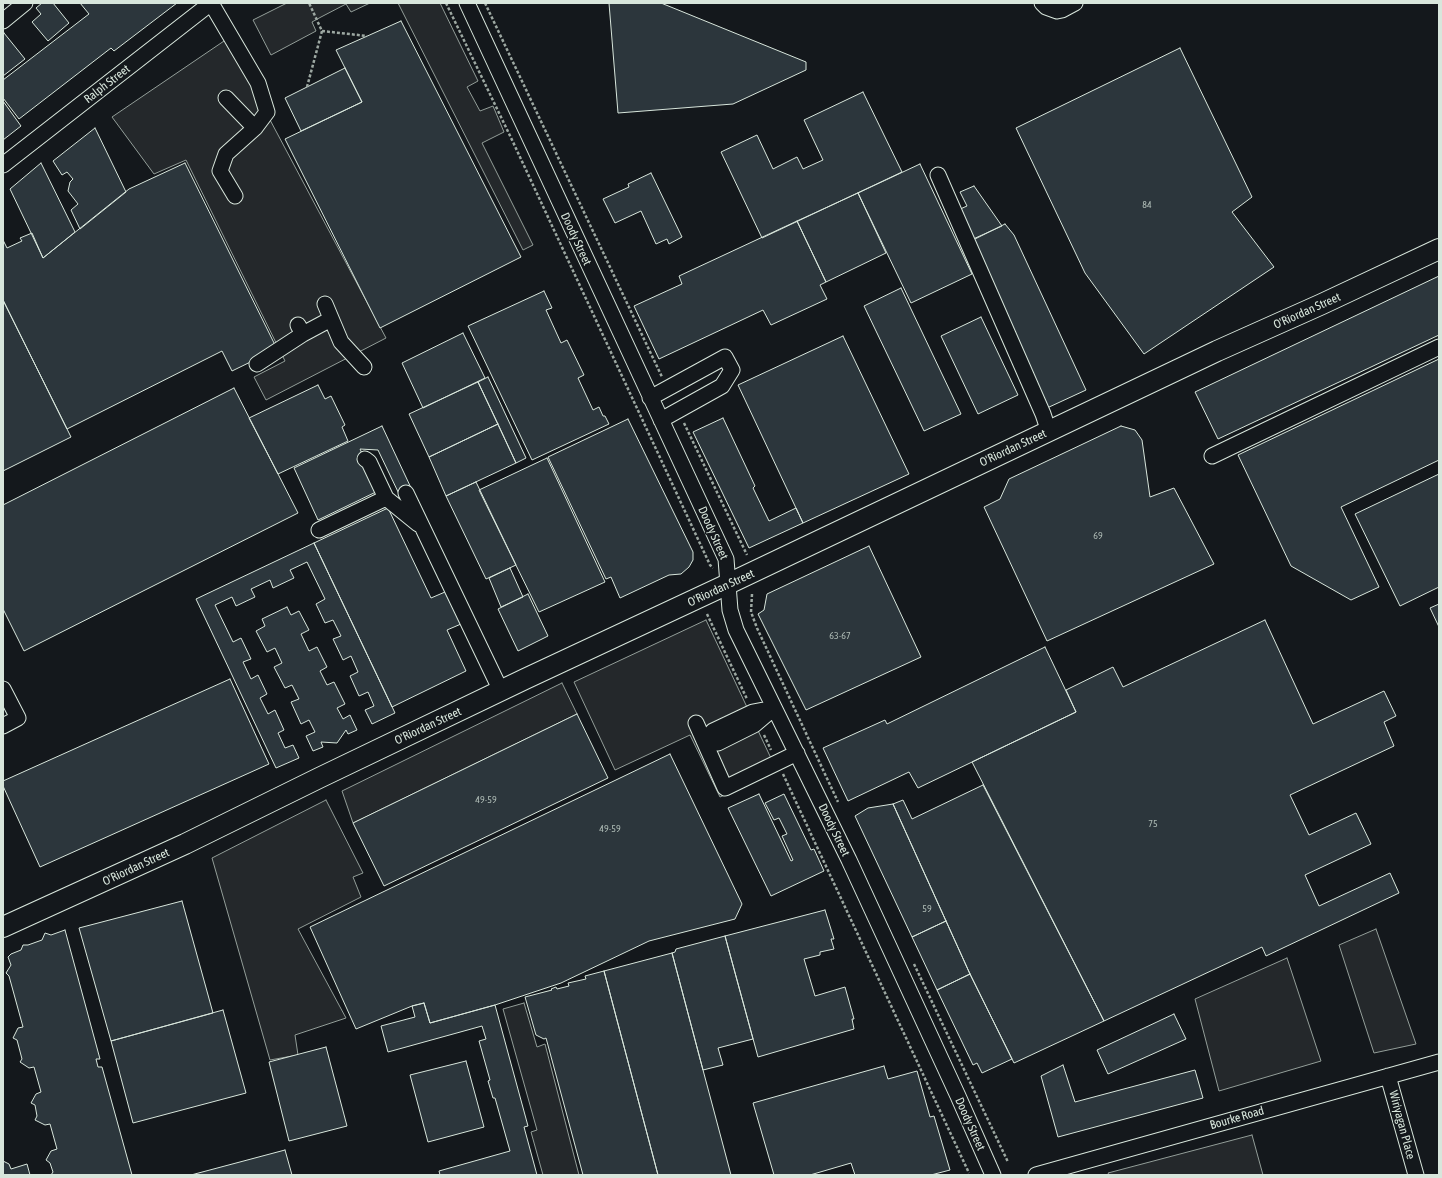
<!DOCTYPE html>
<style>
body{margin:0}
#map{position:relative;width:1442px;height:1178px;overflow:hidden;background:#14181c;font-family:"Asap Condensed",sans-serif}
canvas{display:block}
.frame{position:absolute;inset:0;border:4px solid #d8e6dc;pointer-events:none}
</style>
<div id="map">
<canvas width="1442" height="1178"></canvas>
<div class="frame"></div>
</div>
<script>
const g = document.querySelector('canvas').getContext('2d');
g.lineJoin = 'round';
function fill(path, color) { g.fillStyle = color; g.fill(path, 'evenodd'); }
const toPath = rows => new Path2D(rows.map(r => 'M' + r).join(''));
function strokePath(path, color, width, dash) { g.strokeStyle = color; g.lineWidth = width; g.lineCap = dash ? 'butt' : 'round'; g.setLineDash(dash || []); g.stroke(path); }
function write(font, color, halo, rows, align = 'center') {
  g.font = font + ' "Asap Condensed",sans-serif'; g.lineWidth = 3; g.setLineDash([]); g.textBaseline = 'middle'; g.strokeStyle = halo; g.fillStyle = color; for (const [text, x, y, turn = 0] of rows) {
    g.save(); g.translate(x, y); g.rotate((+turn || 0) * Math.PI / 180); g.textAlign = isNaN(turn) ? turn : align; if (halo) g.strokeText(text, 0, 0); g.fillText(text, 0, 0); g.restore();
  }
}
const parking = toPath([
 [287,3,370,3,351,12,346,4,321,17,312,22,316,31,271,55,253,20,287,3],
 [398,3,440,3,478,81,467,87,480,111,493,106,504,132,482,143,533,245,523,250,398,3],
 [227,39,386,338,266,400,254,377,285,361,186,160,154,174,112,117,227,39],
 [706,620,777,771,720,797,690,735,615,770,574,682,706,620],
 [562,683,577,714,353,823,342,791,562,683],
 [326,800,363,873,353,877,361,897,298,929,346,1018,295,1035,298,1055,270,1060,212,858,326,800],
 [1376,929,1416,1044,1374,1053,1339,945,1376,929],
 [1287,958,1321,1061,1219,1091,1195,999,1287,958],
 [524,1003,537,1047,545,1044,579,1175,543,1175,531,1132,537,1130,503,1009,524,1003],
 [1252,1135,1263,1175,1109,1175,1108,1173,1252,1135]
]);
const building = toPath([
 [42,3,53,3,69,23,48,41,32,22,41,14,36,8,42,3],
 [80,3,177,3,114,51,111,48,19,119,3,98,3,80,89,14,80,3],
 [609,3,661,3,806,62,806,70,733,104,618,113,609,3],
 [401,21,521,257,380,328,285,139,362,102,336,50,401,21],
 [4,33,25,59,3,76,3,34,4,33],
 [1180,48,1252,197,1232,212,1274,267,1144,354,1085,273,1016,128,1180,48],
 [345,68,362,102,301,131,285,98,345,68],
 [863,92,902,172,762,238,721,152,757,135,773,169,797,157,803,169,823,160,804,120,863,92],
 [3,101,21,126,3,140,3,101],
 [95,128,126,192,80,229,71,210,78,204,68,191,70,182,73,179,67,172,62,175,53,161,95,128],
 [41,163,75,232,43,258,10,189,41,163],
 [185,163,277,349,232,371,222,351,67,429,3,300,3,240,7,248,22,241,20,238,32,233,43,258,129,189,185,163],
 [920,164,972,274,911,303,858,193,920,164],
 [651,173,682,237,669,244,667,239,656,244,641,211,615,223,603,199,629,187,628,184,651,173],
 [974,186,1002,226,971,240,958,210,967,206,960,192,974,186],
 [858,193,886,253,826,282,797,221,858,193],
 [797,221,826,282,820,285,827,299,771,325,763,310,659,359,634,306,682,284,679,276,797,221],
 [1005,224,1014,235,1086,390,1047,408,969,242,1005,224],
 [1439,276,1439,335,1218,439,1195,392,1439,276],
 [901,288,961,414,924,431,864,306,901,288],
 [544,291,552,308,546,310,561,343,567,340,584,375,578,378,593,410,599,407,603,416,605,416,609,424,532,460,468,326,544,291],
 [3,300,71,437,3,471,3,300],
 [981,317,1018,395,978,414,941,336,981,317],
 [463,333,485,378,423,408,402,363,463,333],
 [843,336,909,474,803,523,738,385,843,336],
 [1439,359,1439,460,1341,507,1379,587,1351,600,1291,566,1238,455,1439,359],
 [488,377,526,458,516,463,478,382,488,377],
 [478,382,498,424,429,457,409,414,478,382],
 [318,385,325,399,331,396,345,425,342,427,348,441,278,474,249,418,318,385],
 [234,388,298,513,24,651,3,609,3,505,234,388],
 [723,418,755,486,753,488,769,521,796,508,803,523,749,548,693,432,723,418],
 [628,419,693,552,693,560,689,567,681,574,669,575,620,598,611,577,606,579,548,457,628,419],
 [498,424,516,463,446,496,429,457,498,424],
 [382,426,412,490,400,496,378,450,360,449,380,490,318,520,294,468,382,426],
 [1121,426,1135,430,1142,440,1150,497,1174,488,1214,564,1047,641,984,507,1000,499,1009,479,1121,426],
 [547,458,605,582,539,612,479,490,547,458],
 [1439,474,1439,587,1400,606,1355,514,1439,474],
 [476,482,516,565,486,579,446,496,476,482],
 [388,508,431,598,445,592,461,624,447,630,466,671,392,707,314,543,388,508],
 [314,543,395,713,372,724,365,710,374,706,368,692,359,696,350,676,358,672,351,656,343,660,333,639,341,636,333,620,325,623,316,604,325,599,307,562,290,570,294,578,273,588,270,580,251,589,255,597,236,606,232,597,215,605,233,642,241,638,251,659,243,662,251,679,258,675,267,694,260,698,268,714,275,710,284,730,278,733,285,748,293,745,299,758,276,768,196,599,314,543],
 [869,546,921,657,806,710,758,614,764,610,767,594,869,546],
 [510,568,523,597,501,607,489,578,510,568],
 [528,594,548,636,518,651,498,609,528,594],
 [1439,604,1439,627,1430,608,1439,604],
 [287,607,291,615,299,611,309,630,301,634,309,651,317,647,327,667,320,671,327,685,334,682,345,704,337,708,343,719,350,715,357,730,348,734,346,730,337,743,321,742,323,747,313,751,306,736,315,732,309,720,301,724,291,702,299,699,292,685,285,688,274,667,282,663,275,648,267,652,256,631,265,626,262,619,287,607],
 [1265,620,1313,724,1384,691,1396,716,1384,722,1394,746,1290,795,1309,835,1356,813,1371,844,1305,875,1319,906,1390,873,1399,893,1266,956,1262,947,1104,1021,972,762,1076,712,1066,690,1113,667,1123,687,1265,620],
 [1045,647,1076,712,918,788,909,772,848,801,823,748,885,720,887,724,1045,647],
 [230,679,269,764,40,867,3,786,3,781,230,679],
 [577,714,608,778,384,886,353,823,577,714],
 [670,754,742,904,735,919,649,941,561,983,495,1005,430,1023,424,1003,412,1006,356,1029,310,927,670,754],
 [983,785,1104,1021,1014,1063,970,974,893,804,903,800,912,819,983,785],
 [759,794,791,861,793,860,782,836,787,834,779,818,774,820,765,803,784,794,811,850,814,849,824,871,771,896,728,808,759,794],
 [893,804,946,921,912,937,855,816,868,808,893,804],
 [182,901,213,1013,111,1041,79,928,182,901],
 [825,910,834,939,831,939,834,949,820,952,820,955,804,959,815,996,845,987,854,1019,852,1019,854,1029,758,1057,725,936,825,910],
 [946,921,970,974,937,990,912,937,946,921],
 [65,930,100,1059,96,1059,98,1067,102,1067,132,1175,51,1175,53,1172,50,1163,46,1160,51,1151,57,1149,50,1124,45,1125,35,1120,37,1116,35,1105,31,1103,36,1094,41,1092,34,1067,29,1068,20,1062,22,1059,17,1040,13,1038,18,1028,23,1027,9,976,6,973,11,965,8,957,11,954,21,950,23,945,28,945,42,940,45,933,51,935,65,930],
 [725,936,753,1039,718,1048,723,1065,703,1070,672,953,675,952,676,949,725,936],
 [672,953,703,1070,731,1175,658,1175,604,971,672,953],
 [604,971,658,1175,583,1175,546,1038,544,1039,536,1035,525,997,552,990,551,989,556,987,557,989,569,986,568,983,586,979,585,976,604,971],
 [970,974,1012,1059,982,1073,977,1063,973,1065,937,990,970,974],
 [424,1003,430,1023,495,1005,528,1126,524,1127,537,1175,440,1175,439,1171,510,1151,495,1098,493,1098,488,1081,490,1080,479,1041,486,1039,482,1026,388,1052,381,1026,415,1017,412,1006,424,1003],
 [223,1010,246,1093,133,1123,111,1041,223,1010],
 [1174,1014,1186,1039,1108,1074,1097,1050,1174,1014],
 [326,1047,347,1126,289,1141,269,1062,326,1047],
 [466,1061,484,1127,428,1142,410,1075,466,1061],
 [1063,1065,1075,1102,1195,1070,1203,1098,1058,1137,1041,1076,1063,1065],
 [884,1066,888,1079,917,1071,930,1117,934,1116,950,1170,931,1175,855,1175,851,1163,810,1175,774,1175,753,1103,884,1066],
 [285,1150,292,1175,191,1175,285,1150],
 [3,1161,9,1164,11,1169,27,1164,30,1175,3,1175,3,1161]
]);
const path = toPath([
 [446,3,513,142,710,565,713,568],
 [485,3,662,377],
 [322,31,367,36],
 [307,87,322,31,309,3],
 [684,423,747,555],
 [752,594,751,612,757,628,838,802],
 [707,614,747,699],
 [764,735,771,750],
 [783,774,969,1173],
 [914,964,1008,1162]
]);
const minor = toPath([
 [211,3,258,83,267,112,255,128,226,154,220,171,235,196],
 [467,3,726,559,730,610,736,630,849,860,958,1096,993,1175],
 [1042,3,1046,7,1057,11,1062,10,1075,3],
 [3,21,25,3],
 [226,98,255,128],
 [3,165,211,3],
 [938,175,1043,414,1049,432],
 [325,304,341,342,364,367],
 [298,325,303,334,331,319],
 [257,364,303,334],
 [650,398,725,357,732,370,722,386,661,420],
 [1212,456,1439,347],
 [365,459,369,462,386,498],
 [406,493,501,691],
 [319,530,386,498,418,524],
 [3,689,18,718,3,726],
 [696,723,725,788,797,753],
 [704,741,718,743,754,725,774,708],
 [704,741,713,731,753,712,774,708],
 [1388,1076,1416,1175],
 [1036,1175,1439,1062]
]);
const major = toPath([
 [3,927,185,844,319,778,525,679,728,584,1217,351,1322,304,1439,249]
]);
const numberNames = [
 ["84",1147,205],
 ["69",1098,536],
 ["63-67",840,636],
 ["49-59",486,800],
 ["75",1153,824],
 ["49-59",610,829],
 ["59",927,909]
];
const streetNames = [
 ["Ralph Street",107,84,-38],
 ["Doody Street",576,239,65],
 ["O'Riordan Street",1307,311,-24],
 ["O'Riordan Street",1013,448,-25],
 ["Doody Street",713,533,66],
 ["O'Riordan Street",721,588,-25],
 ["O'Riordan Street",428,726,-25],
 ["Doody Street",834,830,64],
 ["O'Riordan Street",136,867,-25],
 ["Bourke Road",1237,1118,-16],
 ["Doody Street",970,1124,66],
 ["Wiriyagan Place",1402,1125,75]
];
fill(parking, '#24282b');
strokePath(parking, '#939e99', 1);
fill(building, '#2c363c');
strokePath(building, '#d8e6dc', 1);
strokePath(minor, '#d8e6dc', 17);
strokePath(major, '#d8e6dc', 22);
strokePath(path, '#9da8a2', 2.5, [3, 2]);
strokePath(minor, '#14181c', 15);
strokePath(major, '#14181c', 20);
write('10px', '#adbab4', null, numberNames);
write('12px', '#d8e6dc', '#14181c', streetNames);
</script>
